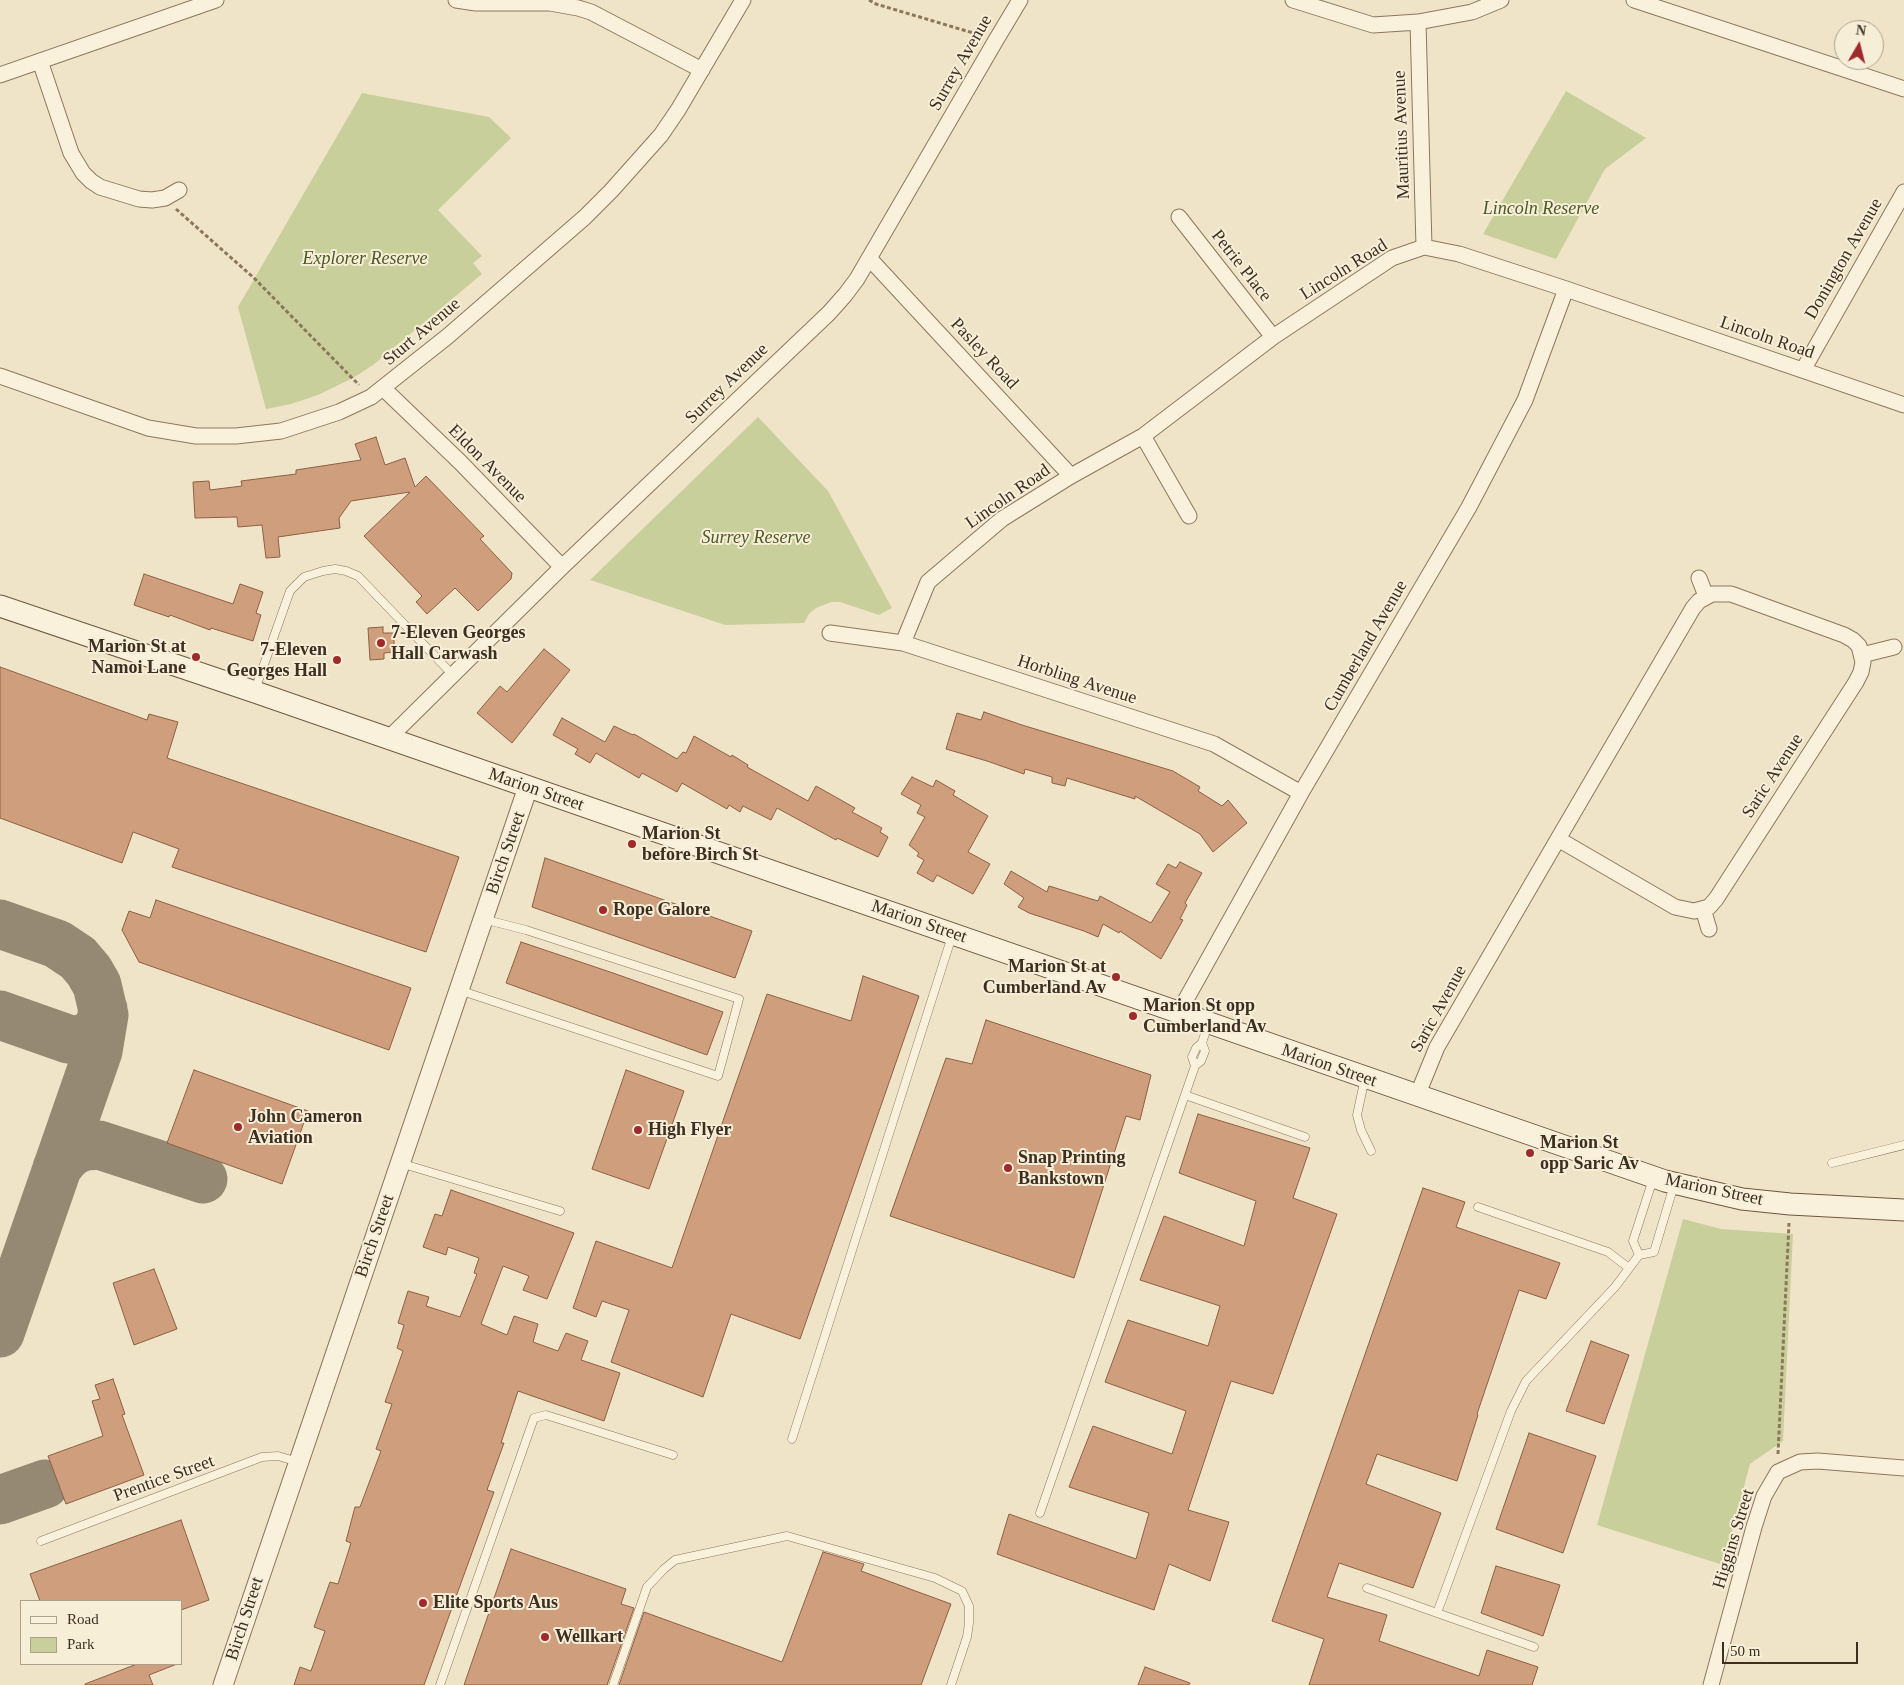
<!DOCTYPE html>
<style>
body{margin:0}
#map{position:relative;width:1904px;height:1685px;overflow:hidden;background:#f0e4c8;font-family:Georgia,serif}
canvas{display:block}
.legend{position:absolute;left:20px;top:1600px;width:162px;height:65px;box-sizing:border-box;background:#f7eed8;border:1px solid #ada18e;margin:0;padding:6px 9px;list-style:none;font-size:15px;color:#3d2e20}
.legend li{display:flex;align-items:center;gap:10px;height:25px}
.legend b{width:25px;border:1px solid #ada18e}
.north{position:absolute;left:1834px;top:20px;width:50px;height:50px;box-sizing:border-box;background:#f7eed8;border:1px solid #ada18e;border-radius:50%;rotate:8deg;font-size:14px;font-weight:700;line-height:20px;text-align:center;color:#3d2e20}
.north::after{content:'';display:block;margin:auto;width:18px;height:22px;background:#9e2a2b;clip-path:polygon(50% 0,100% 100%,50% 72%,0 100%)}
.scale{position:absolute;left:1722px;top:1642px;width:136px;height:22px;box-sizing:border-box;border:2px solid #3d2e20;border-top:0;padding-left:6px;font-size:15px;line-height:18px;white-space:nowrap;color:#3d2e20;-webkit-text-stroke:4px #f7eed8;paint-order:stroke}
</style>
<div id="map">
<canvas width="1904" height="1685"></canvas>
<ul class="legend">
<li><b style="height:6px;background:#faf1dc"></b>Road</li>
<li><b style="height:14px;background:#c9cf9b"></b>Park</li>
</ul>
<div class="north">N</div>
<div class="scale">50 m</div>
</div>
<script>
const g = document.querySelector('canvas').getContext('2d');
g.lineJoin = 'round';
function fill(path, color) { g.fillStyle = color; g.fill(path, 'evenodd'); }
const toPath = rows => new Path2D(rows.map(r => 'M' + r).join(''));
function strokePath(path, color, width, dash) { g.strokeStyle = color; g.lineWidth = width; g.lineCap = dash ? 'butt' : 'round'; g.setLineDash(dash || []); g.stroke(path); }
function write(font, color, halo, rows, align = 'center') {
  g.font = font + ' Georgia,serif'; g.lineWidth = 4; g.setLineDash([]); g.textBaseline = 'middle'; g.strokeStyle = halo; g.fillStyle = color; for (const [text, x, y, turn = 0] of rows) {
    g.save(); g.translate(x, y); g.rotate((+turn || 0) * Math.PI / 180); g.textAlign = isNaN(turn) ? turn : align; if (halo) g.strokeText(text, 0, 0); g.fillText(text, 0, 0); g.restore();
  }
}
const green = toPath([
 [1566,91,1646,138,1605,169,1556,259,1483,234],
 [362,93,489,117,511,138,438,210,482,256,473,263,482,274,373,365,353,378,318,395,291,404,266,409,238,307],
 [758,417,828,491,892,608,879,615,840,602,831,602,816,608,809,614,804,623,725,625,590,580],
 [1683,1219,1721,1229,1793,1234,1783,1441,1750,1464,1723,1565,1597,1525]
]);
const taxiway = toPath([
 [0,924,57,944,78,958,89,971,97,985,104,1015,98,1051,0,1333],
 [0,1015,68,1039,76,1040,88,1037,95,1032,101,1021,103,1009],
 [57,1168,65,1158,74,1150,86,1146,99,1145,203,1179],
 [0,1500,45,1484]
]);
const building = toPath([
 [376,437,385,465,405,458,415,487,426,476,484,536,480,539,512,573,511,579,478,611,455,588,427,614,416,602,422,596,364,536,410,492,351,501,339,518,340,528,278,537,280,557,266,558,262,525,238,527,237,517,195,518,193,482,209,481,210,490,242,486,241,481,296,474,296,470,361,460,355,444,376,437],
 [144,574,233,604,240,584,263,592,256,613,261,615,253,641,211,628,210,630,170,615,169,617,134,605,144,574],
 [383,627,383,633,394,633,394,652,384,653,384,659,370,660,368,628,383,627],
 [544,649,570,670,512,743,477,713,500,686,507,692,544,649],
 [0,667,147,720,149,714,178,722,167,758,459,857,426,952,172,867,179,849,133,832,122,863,0,818,0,667],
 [984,712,1022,725,1173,771,1200,787,1198,791,1222,806,1228,800,1247,823,1213,852,1200,834,1135,796,1135,799,1067,778,1065,786,1052,783,1052,777,1025,769,1024,774,987,761,946,749,957,713,981,720,984,712],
 [562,718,605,742,614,726,633,735,634,734,677,759,683,752,686,753,694,736,731,757,732,755,748,765,747,767,808,801,816,786,855,808,852,812,882,828,880,832,888,837,878,857,837,838,836,840,777,808,771,820,743,806,740,812,729,805,727,809,682,783,677,792,642,773,639,778,596,753,590,763,575,754,578,749,553,735,562,718],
 [912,777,933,787,936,780,955,791,953,795,988,816,968,852,990,864,973,894,937,875,933,882,917,873,924,860,917,856,919,853,909,845,925,817,917,813,921,805,901,794,912,777],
 [545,858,752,931,735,978,532,907,545,858],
 [1180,862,1202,873,1185,903,1187,905,1180,919,1183,920,1161,959,1120,931,1119,933,1103,924,1098,937,1084,931,1029,913,1018,907,1024,898,1004,884,1011,871,1047,892,1049,886,1098,901,1100,896,1151,923,1170,892,1156,884,1168,864,1176,868,1180,862],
 [156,900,411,988,389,1050,139,962,122,930,129,911,150,918,156,900],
 [521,942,613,973,723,1012,707,1055,506,983,521,942],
 [863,976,919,996,800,1339,731,1314,703,1397,611,1362,629,1310,602,1301,596,1317,573,1308,596,1241,672,1268,767,994,851,1021,863,976],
 [986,1020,1151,1075,1140,1120,1126,1116,1074,1278,890,1216,946,1058,972,1064,986,1020],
 [194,1070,308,1111,282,1184,167,1143,194,1070],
 [626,1070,684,1091,649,1189,592,1169,626,1070],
 [1198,1114,1310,1148,1293,1198,1337,1214,1273,1394,1231,1381,1188,1510,1229,1522,1210,1581,1169,1564,1154,1610,997,1554,1009,1514,1136,1559,1149,1513,1069,1487,1093,1426,1172,1454,1186,1411,1105,1382,1128,1320,1208,1346,1220,1306,1140,1280,1164,1216,1244,1246,1256,1201,1179,1173,1198,1114],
 [1423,1188,1465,1202,1456,1227,1560,1263,1546,1299,1519,1290,1477,1414,1478,1415,1457,1481,1377,1454,1366,1484,1441,1513,1413,1588,1339,1563,1327,1597,1387,1615,1379,1641,1479,1676,1487,1650,1538,1667,1532,1685,1309,1685,1324,1639,1272,1621,1423,1188],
 [451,1190,574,1233,547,1299,523,1290,529,1276,503,1266,481,1324,507,1335,514,1316,538,1324,533,1342,558,1351,566,1333,588,1341,581,1360,620,1373,604,1421,518,1391,501,1443,504,1443,487,1490,494,1492,424,1685,294,1685,300,1667,311,1671,325,1631,314,1627,330,1582,338,1584,351,1543,346,1541,355,1507,360,1507,381,1451,376,1449,392,1404,385,1402,403,1351,397,1348,404,1325,398,1323,408,1291,429,1297,426,1306,460,1317,477,1274,474,1273,479,1258,448,1247,446,1255,423,1247,435,1214,442,1216,451,1190],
 [154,1269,177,1329,134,1345,113,1283,154,1269],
 [1591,1341,1629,1355,1604,1424,1566,1411,1591,1341],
 [113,1379,125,1414,122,1415,144,1475,66,1504,48,1456,103,1436,92,1401,100,1399,95,1385,113,1379],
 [1529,1433,1596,1456,1563,1553,1496,1529,1529,1433],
 [181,1520,209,1600,181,1610,181,1601,40,1601,30,1574,181,1520],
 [511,1549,626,1589,621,1604,634,1608,607,1685,464,1685,511,1549],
 [823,1552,864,1564,861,1571,951,1604,921,1685,619,1685,644,1612,782,1662,823,1552],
 [1496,1566,1560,1585,1543,1636,1481,1613,1496,1566],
 [137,1664,177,1664,149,1675,153,1685,85,1685,85,1684,137,1664],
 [1145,1667,1190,1683,1189,1685,1138,1685,1145,1667]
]);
const path = toPath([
 [869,0,876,4,980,35],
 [176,209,254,278,359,385],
 [1778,1454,1789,1223]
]);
const service = toPath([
 [255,690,290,591,304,577,323,571,335,569,346,571,358,576,452,674],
 [459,990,718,1076,739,999,526,930,483,919],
 [1195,1066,1201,1061,1205,1051,1202,1043],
 [1365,1078,1357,1115,1361,1130,1371,1151],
 [1185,1095,1305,1137],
 [400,1163,560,1211],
 [1832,1163,1904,1145],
 [1653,1179,1633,1241,1639,1255,1654,1252,1674,1185],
 [1478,1207,1608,1252,1629,1268],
 [792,1439,952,936],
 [1040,1513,1195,1066,1192,1057,1196,1048,1202,1043,1208,1024],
 [41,1541,262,1457,278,1456,298,1462],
 [1367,1588,1437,1613],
 [1534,1647,1437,1613,1511,1411,1526,1381,1615,1287,1639,1255],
 [440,1685,534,1418,546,1415,673,1455],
 [613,1685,647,1587,664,1569,675,1560,787,1536,935,1578,962,1591,969,1606,969,1623,967,1637,951,1685]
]);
const minor = toPath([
 [456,0,476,3,550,3,578,8,591,12,702,70],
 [1293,0,1373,25,1418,22,1472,12,1501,0],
 [1634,0,1904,89],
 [1418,22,1424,247],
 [40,61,71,153,83,173,91,181,100,187,139,199,152,200,165,198,179,190],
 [0,75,216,0],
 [1179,217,1273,337],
 [869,258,1071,476],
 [1803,370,1904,192],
 [0,376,148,428,196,436,236,436,281,431,339,412,371,397,448,336,585,217,611,191,661,135,678,110,743,0],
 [383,388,460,462,562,567],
 [1143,436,1189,516],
 [1699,578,1706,596],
 [830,633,903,643,1214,744,1301,793],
 [903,643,928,582,1002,519,1071,476,1143,436,1273,337,1392,258,1424,247,1459,254,1566,289,1904,405],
 [1862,655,1894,647],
 [388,739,562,567,829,313,845,295,857,279,996,40,1020,0],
 [1703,909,1709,929],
 [1179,1012,1301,793,1469,507,1525,400,1566,289],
 [1417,1096,1437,1047,1558,839,1693,608,1699,601,1712,594,1731,594,1844,635,1853,640,1859,646,1863,662,1861,672,1856,682,1716,899,1709,907,1694,911,1675,907,1558,839],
 [1711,1685,1754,1527,1764,1496,1778,1472,1800,1462,1818,1461,1904,1468]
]);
const tertiary = toPath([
 [223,1685,528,787]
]);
const secondary = toPath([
 [0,606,255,692,1665,1181,1742,1199,1790,1204,1904,1210]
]);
const markers = [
 [381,643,5,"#9e2a2b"],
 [196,657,5,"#9e2a2b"],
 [337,660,5,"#9e2a2b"],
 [632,844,5,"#9e2a2b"],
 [603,910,5,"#9e2a2b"],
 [1116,977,5,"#9e2a2b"],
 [1133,1016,5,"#9e2a2b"],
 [238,1127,5,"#9e2a2b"],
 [638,1130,5,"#9e2a2b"],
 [1530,1153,5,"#9e2a2b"],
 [1008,1168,5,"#9e2a2b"],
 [423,1603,5,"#9e2a2b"],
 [545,1637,5,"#9e2a2b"]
];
const streetNames = [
 ["Surrey Avenue",961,63,-60],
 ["Mauritius Avenue",1402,135,-92],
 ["Donington Avenue",1844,259,-60],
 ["Petrie Place",1241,266,52],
 ["Lincoln Road",1344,270,-32],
 ["Sturt Avenue",422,332,-40],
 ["Lincoln Road",1767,338,19],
 ["Pasley Road",984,354,47],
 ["Surrey Avenue",727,384,-44],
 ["Eldon Avenue",487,464,45],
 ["Lincoln Road",1008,497,-35],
 ["Cumberland Avenue",1366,646,-60],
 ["Horbling Avenue",1077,680,18],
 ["Saric Avenue",1773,776,-57],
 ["Marion Street",536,790,19],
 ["Birch Street",506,853,-71],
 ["Marion Street",919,922,19],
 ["Saric Avenue",1439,1009,-61],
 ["Marion Street",1329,1066,19],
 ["Marion Street",1714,1190,12],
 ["Birch Street",375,1236,-71],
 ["Prentice Street",164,1479,-20],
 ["Higgins Street",1734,1539,-73],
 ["Birch Street",245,1619,-72]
];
const parkNames = [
 ["Lincoln Reserve",1541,209],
 ["Explorer Reserve",365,259],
 ["Surrey Reserve",756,538]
];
const poiNames = [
 ["7-Eleven Georges",391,633],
 ["Hall Carwash",391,654],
 ["Marion St at",186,647,"right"],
 ["Namoi Lane",186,668,"right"],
 ["7-Eleven",327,650,"right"],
 ["Georges Hall",327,671,"right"],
 ["Marion St",642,834],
 ["before Birch St",642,855],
 ["Rope Galore",613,910],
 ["Marion St at",1106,967,"right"],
 ["Cumberland Av",1106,988,"right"],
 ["Marion St opp",1143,1006],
 ["Cumberland Av",1143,1027],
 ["John Cameron",248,1117],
 ["Aviation",248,1138],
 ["High Flyer",648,1130],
 ["Marion St",1540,1143],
 ["opp Saric Av",1540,1164],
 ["Snap Printing",1018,1158],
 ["Bankstown",1018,1179],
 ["Elite Sports Aus",433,1603],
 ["Wellkart",555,1637]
];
fill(green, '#c9cf9b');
strokePath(taxiway, '#968974', 49);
fill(building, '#cf9f7d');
strokePath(building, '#8d5f41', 1);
strokePath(service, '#8d765c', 9);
strokePath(minor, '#8d765c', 17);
strokePath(tertiary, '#8d765c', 21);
strokePath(secondary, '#6f573f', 23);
strokePath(path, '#8d765c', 3, [4, 2.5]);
strokePath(service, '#faf1dc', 8);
strokePath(minor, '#faf1dc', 15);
strokePath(tertiary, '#faf1dc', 19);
strokePath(secondary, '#faf1dc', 21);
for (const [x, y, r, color] of markers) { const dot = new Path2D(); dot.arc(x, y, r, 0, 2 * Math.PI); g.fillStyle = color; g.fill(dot); strokePath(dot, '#f7eed8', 2); }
write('18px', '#3d2e20', '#f7eed8', streetNames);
write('italic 18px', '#4d5a26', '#f7eed8', parkNames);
write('bold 18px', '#3d2e20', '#f7eed8', poiNames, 'left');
</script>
